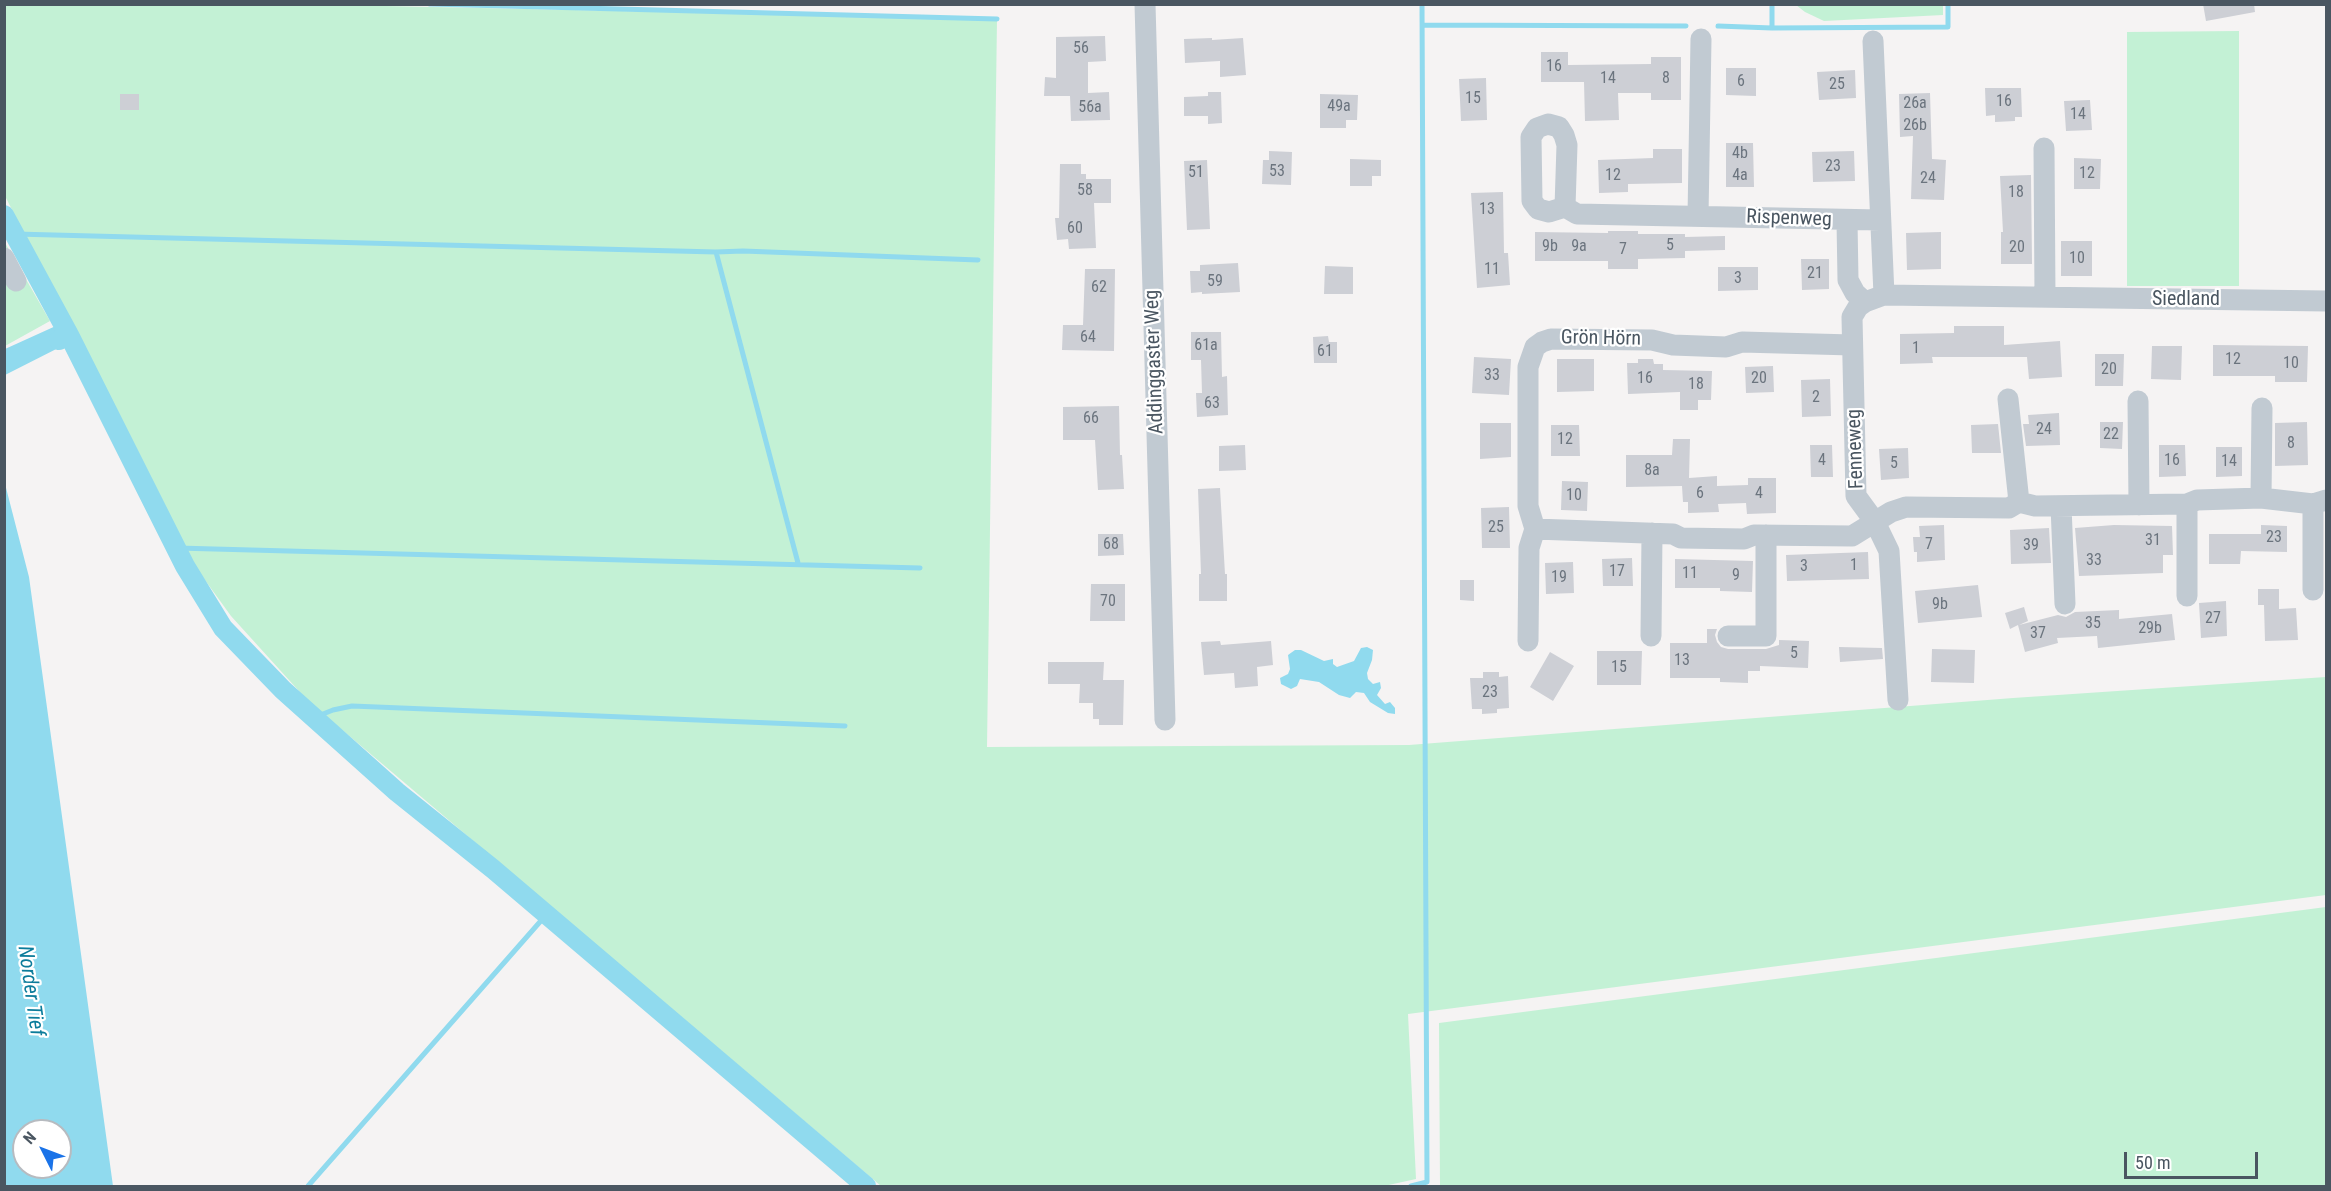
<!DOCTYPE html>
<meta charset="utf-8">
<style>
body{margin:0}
#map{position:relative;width:2331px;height:1191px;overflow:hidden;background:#f5f3f3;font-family:"Roboto Condensed",sans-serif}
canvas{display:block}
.frame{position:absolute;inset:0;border:6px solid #4a5661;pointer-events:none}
.north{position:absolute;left:12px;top:1119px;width:60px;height:60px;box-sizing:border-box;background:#fff;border:2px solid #b7bbc0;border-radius:50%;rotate:312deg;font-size:16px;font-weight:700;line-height:24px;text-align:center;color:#4a5661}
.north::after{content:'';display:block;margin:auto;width:21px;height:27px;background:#1a73e8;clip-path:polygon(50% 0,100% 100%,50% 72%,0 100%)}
.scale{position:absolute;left:2124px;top:1152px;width:134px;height:27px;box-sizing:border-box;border:3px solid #4a5661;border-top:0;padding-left:8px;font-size:18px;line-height:21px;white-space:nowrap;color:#4a5661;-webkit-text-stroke:4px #fff;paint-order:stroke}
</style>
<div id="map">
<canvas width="2331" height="1191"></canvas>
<div class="frame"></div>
<div class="north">N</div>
<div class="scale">50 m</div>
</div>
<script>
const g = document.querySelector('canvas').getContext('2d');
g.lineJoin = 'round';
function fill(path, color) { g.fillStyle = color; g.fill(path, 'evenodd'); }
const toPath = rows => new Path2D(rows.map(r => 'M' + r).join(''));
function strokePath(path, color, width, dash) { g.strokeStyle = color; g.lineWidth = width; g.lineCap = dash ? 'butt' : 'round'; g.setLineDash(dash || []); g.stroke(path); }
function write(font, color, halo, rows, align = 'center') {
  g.font = font + ' "Roboto Condensed",sans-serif'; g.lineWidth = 4.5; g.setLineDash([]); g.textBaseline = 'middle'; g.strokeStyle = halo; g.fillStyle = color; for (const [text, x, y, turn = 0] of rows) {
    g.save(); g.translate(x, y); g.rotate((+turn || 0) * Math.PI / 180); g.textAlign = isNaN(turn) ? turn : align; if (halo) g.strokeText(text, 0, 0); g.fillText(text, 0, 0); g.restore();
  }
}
const green = toPath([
 [4,5,339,5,997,19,987,747,1409,745,2013,698,2326,677,2326,895,1408,1014,1416,1179,1384,1186,881,1186,308,701,231,616,189,558,5,196],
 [1796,5,1943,5,1943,15,1824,21,1805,12],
 [2239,31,2239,286,2127,286,2127,32],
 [4,241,50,321,5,346,4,346],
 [2326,907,2326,1186,1440,1186,1439,1023]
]);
const water = toPath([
 [69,320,78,338,5,375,5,349],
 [4,480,29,577,113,1186,5,1186],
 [24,1131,60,1131,60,1167,24,1167],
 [1367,647,1373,650,1372,660,1367,673,1368,679,1373,684,1380,682,1381,688,1377,695,1385,704,1390,702,1395,708,1395,714,1388,713,1370,702,1364,693,1356,692,1350,698,1339,695,1319,682,1300,679,1297,686,1291,689,1281,684,1280,678,1288,674,1290,669,1288,655,1295,650,1301,650,1324,661,1333,659,1333,664,1337,667,1354,661,1361,648]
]);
const stream = toPath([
 [430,4,997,19],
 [1423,25,1686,26],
 [1718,26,1772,28,1772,4],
 [1772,28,1948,27,1948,4],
 [15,234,716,252,798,563],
 [716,252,743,251,978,260],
 [177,548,920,568],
 [313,718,333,710,352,706,845,726],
 [308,1186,546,915],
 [1411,1186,1427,1182,1422,4]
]);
const canal = toPath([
 [4,215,69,335,59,340],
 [69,335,185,566,223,628,283,690,397,792,493,869,866,1186]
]);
const building = toPath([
 [2203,4,2254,4,2255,12,2206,21],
 [1105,36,1106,61,1088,62,1088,93,1109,92,1110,120,1071,121,1070,96,1044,96,1045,77,1056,78,1056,37],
 [1212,38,1212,40,1243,38,1246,75,1220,77,1220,61,1185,63,1184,39],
 [1541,52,1568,52,1568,65,1651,64,1651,57,1681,57,1681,100,1651,100,1651,93,1618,93,1619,120,1585,121,1584,82,1541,82],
 [1726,68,1756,68,1756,96,1726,95],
 [1855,70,1856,98,1819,100,1817,72],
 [1486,78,1487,120,1461,121,1459,79],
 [1985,88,2021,88,2022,117,2015,117,2015,121,1995,122,1995,115,1986,116],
 [1208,92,1221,92,1222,123,1208,124,1208,116,1184,116,1184,97,1208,96],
 [1930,93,1932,159,1946,160,1944,200,1911,199,1913,136,1900,137,1899,94],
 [120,94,139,94,139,110,120,110],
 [1320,94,1358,95,1357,120,1346,120,1346,128,1320,128],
 [2090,100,2092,130,2066,131,2064,101],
 [1726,143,1753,143,1754,187,1726,187],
 [1653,149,1682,149,1682,183,1628,184,1628,192,1599,193,1598,160,1653,158],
 [1269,151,1292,152,1291,185,1262,184,1263,160,1269,160],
 [1854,151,1855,181,1813,182,1812,152],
 [2074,158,2101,159,2100,189,2074,189],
 [1350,159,1381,160,1381,176,1372,176,1372,186,1350,186],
 [1207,160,1210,229,1187,230,1184,161],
 [1060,164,1081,164,1081,174,1086,174,1086,179,1111,179,1111,203,1094,203,1096,248,1069,249,1068,239,1057,240,1055,218,1059,218],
 [2031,175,2032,264,2001,264,2001,232,2003,232,2000,176],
 [1503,192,1504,253,1508,253,1510,285,1477,288,1471,193],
 [1608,231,1638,231,1638,234,1685,234,1685,237,1725,236,1725,250,1685,251,1685,258,1638,259,1638,269,1608,269,1608,261,1535,261,1535,232,1608,233],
 [1941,232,1941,269,1907,270,1906,233],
 [2061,241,2092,241,2092,276,2061,276],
 [1801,259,1829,259,1829,289,1802,290],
 [1238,263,1240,292,1202,294,1202,292,1191,293,1190,271,1200,271,1200,265],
 [1325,266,1353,267,1353,294,1324,294],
 [1718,267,1758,267,1758,290,1718,291],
 [1085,269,1115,269,1114,351,1062,350,1063,325,1083,325],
 [1954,326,2004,326,2004,345,2060,341,2062,377,2029,379,2027,357,1932,357,1933,363,1900,364,1900,334,1954,333],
 [1191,332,1221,332,1222,377,1227,376,1228,415,1197,417,1196,393,1202,393,1201,360,1191,360],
 [1328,336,1329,342,1337,342,1337,363,1314,363,1313,337],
 [2213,345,2308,346,2307,382,2275,382,2275,376,2213,376],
 [2152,346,2182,346,2181,380,2151,379],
 [2095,354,2124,354,2123,386,2095,386],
 [1474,357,1511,359,1509,395,1472,393],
 [1557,359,1594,359,1594,391,1557,392],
 [1638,359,1653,359,1654,364,1663,364,1663,370,1712,371,1711,400,1698,400,1698,410,1680,410,1680,392,1628,394,1627,363,1638,363],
 [1773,366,1774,392,1746,393,1745,367],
 [1830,379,1831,416,1802,417,1801,380],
 [1119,406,1120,455,1122,455,1124,489,1098,490,1095,440,1063,440,1063,407],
 [2059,413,2060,445,2026,446,2023,424,2029,424,2028,415],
 [2100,422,2123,422,2122,449,2100,448],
 [2307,422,2308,465,2275,466,2275,423],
 [1480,423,1511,423,1511,457,1480,459],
 [1998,424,2001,453,1972,453,1971,425],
 [1551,425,1579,425,1580,456,1551,456],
 [1673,439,1690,439,1689,478,1717,476,1717,486,1748,485,1748,478,1776,478,1776,513,1747,514,1746,503,1718,504,1719,512,1688,513,1688,502,1683,502,1682,486,1626,487,1626,455,1672,455],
 [1245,445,1246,470,1219,471,1219,446],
 [1810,445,1832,445,1833,477,1811,477],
 [2159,445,2185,445,2186,476,2159,477],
 [2216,447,2242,447,2242,476,2216,477],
 [1908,448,1909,478,1881,480,1879,449],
 [1562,481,1588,482,1587,511,1561,510],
 [1220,488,1225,574,1227,574,1227,601,1199,601,1199,574,1201,574,1198,489],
 [1509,507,1510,548,1482,548,1481,508],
 [1944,525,1945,560,1917,562,1917,552,1914,552,1913,537,1920,537,1919,526],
 [2114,525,2172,526,2173,555,2163,555,2163,573,2079,576,2075,528],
 [2261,525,2287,526,2287,552,2241,551,2240,564,2209,564,2209,534,2261,534],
 [2049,528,2051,563,2011,564,2010,530],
 [1098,534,1123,534,1124,555,1098,556],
 [1868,552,1869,579,1787,581,1786,555],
 [1632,558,1633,586,1603,586,1602,559],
 [1675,559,1753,561,1752,592,1720,591,1720,588,1675,588],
 [1573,562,1574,593,1546,594,1545,563],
 [1460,580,1474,580,1474,601,1460,600],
 [1091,584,1125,584,1125,621,1090,621],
 [1978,585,1982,617,1918,623,1915,591],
 [2258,589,2279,589,2279,609,2296,608,2298,640,2265,641,2264,605,2258,605],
 [2226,601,2227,636,2201,638,2199,603],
 [2024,607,2028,621,2019,625,2058,615,2066,617,2075,612,2119,610,2119,619,2172,614,2175,640,2098,648,2097,636,2057,638,2058,643,2025,652,2018,625,2010,629,2005,613],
 [1707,629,1717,629,1715,635,1717,642,1721,647,1728,649,1766,649,1779,645,1779,640,1809,641,1808,668,1760,666,1760,671,1748,671,1748,683,1720,682,1720,678,1670,678,1670,643,1707,643],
 [1220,641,1221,645,1271,641,1273,665,1257,667,1258,686,1235,688,1234,673,1204,675,1201,642],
 [1839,647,1882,648,1883,659,1840,662],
 [1932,649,1975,650,1974,683,1931,682],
 [1597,651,1642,651,1641,685,1597,685],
 [1550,652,1574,666,1553,701,1530,687],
 [1048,662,1104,662,1103,680,1124,680,1123,725,1099,725,1099,719,1093,719,1093,703,1079,703,1080,684,1048,684],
 [1483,672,1499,672,1499,677,1508,676,1509,708,1497,709,1497,713,1482,714,1482,709,1472,709,1470,678,1483,678]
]);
const minor = toPath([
 [1145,4,1165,720],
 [1873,41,1884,295],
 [2044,148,2045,297],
 [1565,207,1567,145,1564,135,1559,127,1548,124,1537,128,1531,137,1532,201,1538,209,1549,212,1565,207,1577,214,1880,220],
 [1698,216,1701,39],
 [1847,221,1848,280,1855,293,1865,302],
 [4,258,16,281],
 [1852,345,1742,342,1726,347,1673,345,1652,340,1551,339,1542,342,1535,347,1528,367,1528,506,1535,529,1673,534,1681,538,1744,539,1754,535,1852,536,1891,512,1906,507,2009,508,2019,502,2035,506,2187,504,2197,500,2261,498,2313,504,2326,500],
 [2008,399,2019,502],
 [2138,401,2139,505],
 [2261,498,2262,408],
 [2187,504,2187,596],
 [2313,504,2313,590],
 [2061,506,2065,604],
 [1651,636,1652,533],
 [1728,636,1766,636,1766,535],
 [1528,641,1529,548,1535,529],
 [1898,700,1889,551,1875,522,1856,496,1852,317,1858,307,1865,302,1884,295,2326,301]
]);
const numberNames = [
 ["56",1081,49],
 ["16",1554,67],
 ["14",1608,79],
 ["8",1666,79],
 ["6",1741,82],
 ["25",1837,85],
 ["15",1473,99],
 ["16",2004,102],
 ["26a",1915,104],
 ["49a",1339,107],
 ["56a",1090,108],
 ["14",2078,115],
 ["26b",1915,126],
 ["4b",1740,154],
 ["23",1833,167],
 ["53",1277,172],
 ["51",1196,173],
 ["12",2087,174],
 ["12",1613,176],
 ["4a",1740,176],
 ["24",1928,179],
 ["58",1085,191],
 ["18",2016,193],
 ["13",1487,210],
 ["60",1075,229],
 ["5",1670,246],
 ["9b",1550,247],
 ["9a",1579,247],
 ["20",2017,248],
 ["7",1623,250],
 ["10",2077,259],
 ["11",1492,270],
 ["21",1815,274],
 ["3",1738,279],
 ["59",1215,282],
 ["62",1099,288],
 ["64",1088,338],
 ["61a",1206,346],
 ["1",1916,349],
 ["61",1325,352],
 ["12",2233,360],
 ["10",2291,364],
 ["20",2109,370],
 ["33",1492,376],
 ["16",1645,379],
 ["20",1759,379],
 ["18",1696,385],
 ["2",1816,398],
 ["63",1212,404],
 ["66",1091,419],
 ["24",2044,430],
 ["22",2111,435],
 ["12",1565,440],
 ["8",2291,444],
 ["4",1822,461],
 ["16",2172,461],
 ["14",2229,462],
 ["5",1894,464],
 ["8a",1652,471],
 ["6",1700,494],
 ["4",1759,494],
 ["10",1574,496],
 ["25",1496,528],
 ["23",2274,538],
 ["31",2153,541],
 ["68",1111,545],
 ["7",1929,545],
 ["39",2031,546],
 ["33",2094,561],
 ["1",1854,566],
 ["3",1804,567],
 ["17",1617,572],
 ["11",1690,574],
 ["9",1736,576],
 ["19",1559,578],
 ["70",1108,602],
 ["9b",1940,605],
 ["27",2213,619],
 ["35",2093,624],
 ["29b",2150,629],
 ["37",2038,634],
 ["5",1794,654],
 ["13",1682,661],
 ["15",1619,668],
 ["23",1490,693]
];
const streetNames = [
 ["Rispenweg",1789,219,2],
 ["Siedland",2186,300],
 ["Grön Hörn",1601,339,1],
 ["Addinggaster Weg",1155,362,-92],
 ["Fenneweg",1856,449,-92]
];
const waterNames = [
 ["Norder Tief",30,991,82]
];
fill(green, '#c3f1d5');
fill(water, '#90daee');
strokePath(stream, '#90daee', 5);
strokePath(canal, '#90daee', 20);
fill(building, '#cdcfd5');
strokePath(minor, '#c1cad2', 21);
write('16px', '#6b747e', null, numberNames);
write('20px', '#4a5661', '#fff', streetNames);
write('italic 21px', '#0c7c9b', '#fff', waterNames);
</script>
